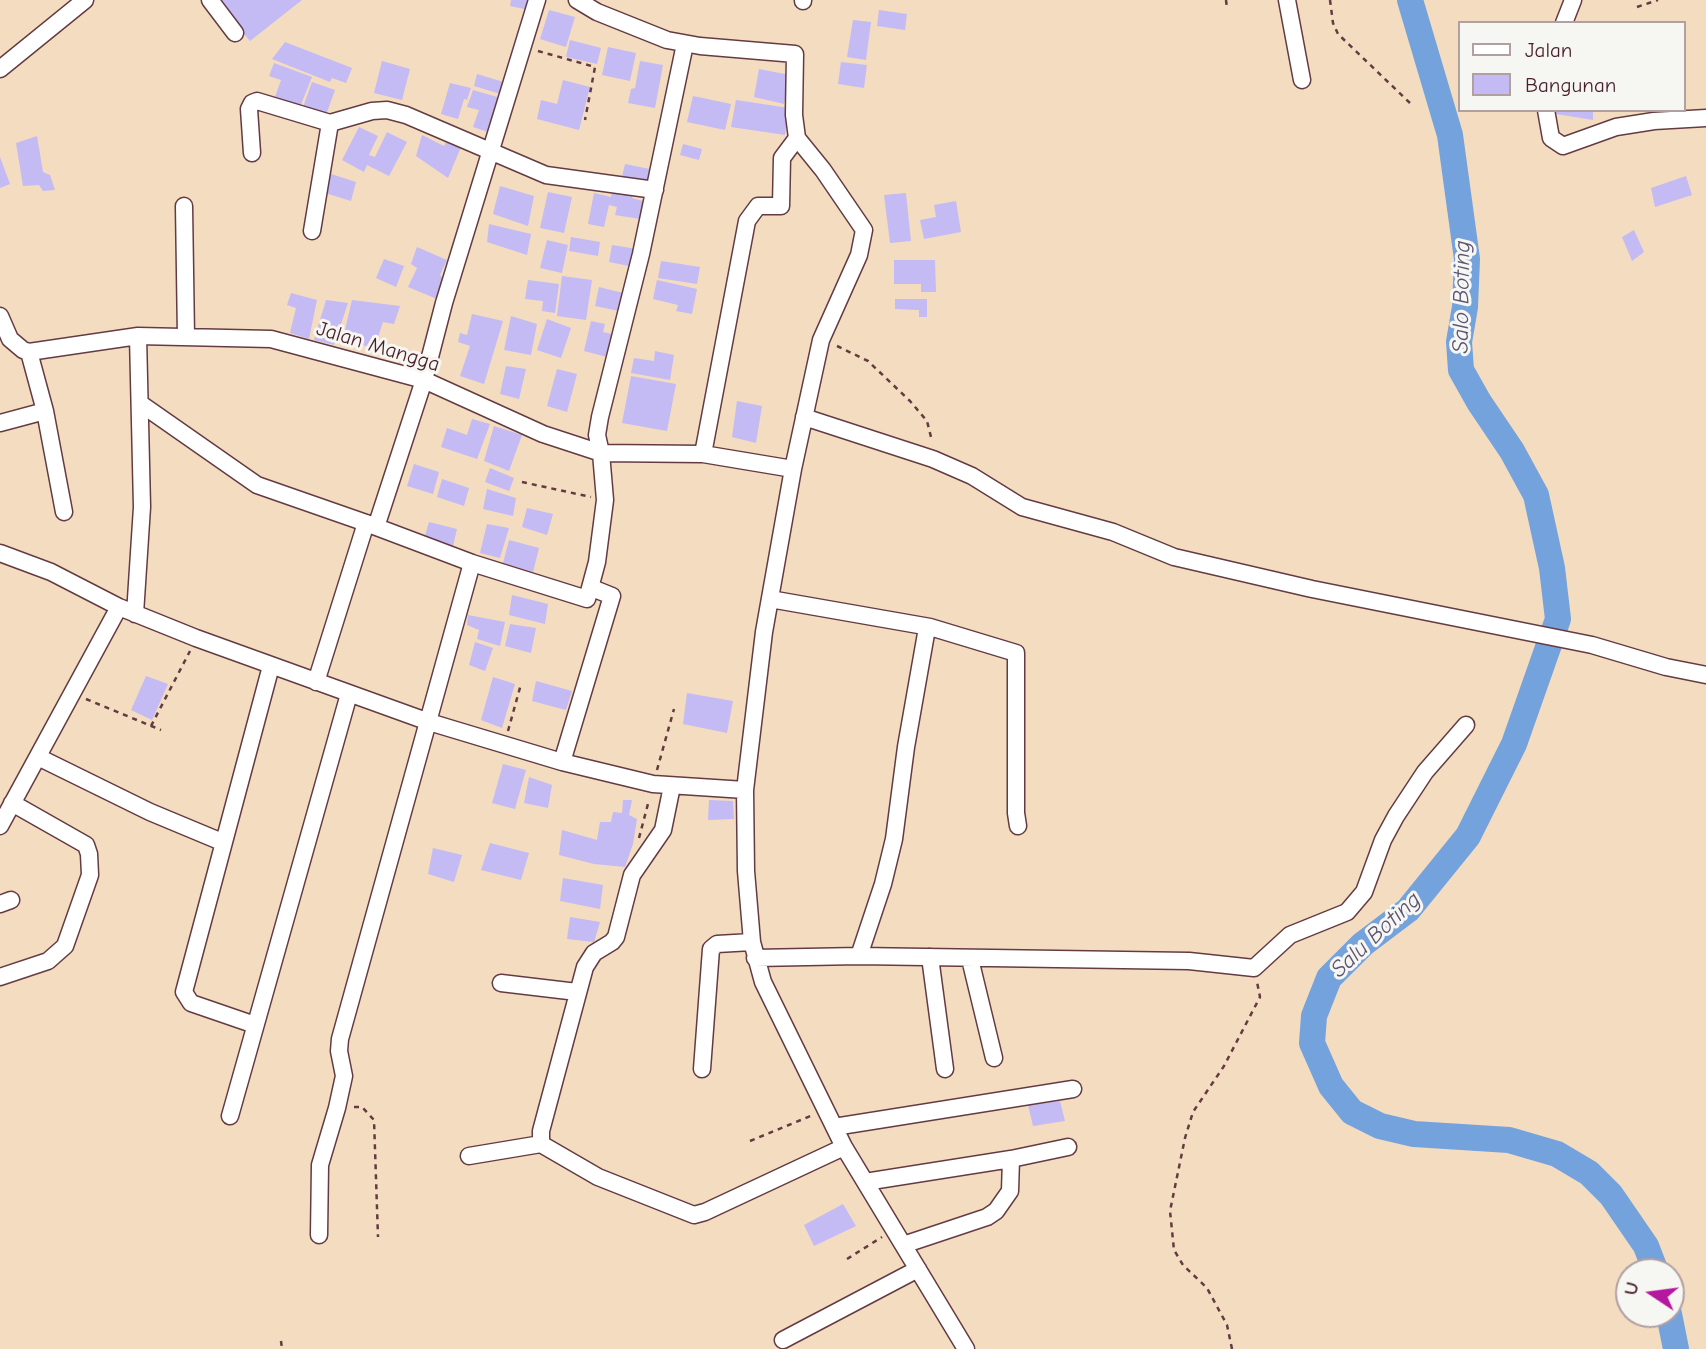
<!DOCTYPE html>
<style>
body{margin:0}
#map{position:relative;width:1706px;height:1349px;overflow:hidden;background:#f4dcc1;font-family:"Comic Neue",sans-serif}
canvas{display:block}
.legend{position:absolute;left:1458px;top:21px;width:228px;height:91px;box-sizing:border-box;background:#f6f6f2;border:2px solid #b1a0a2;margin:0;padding:9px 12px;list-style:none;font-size:21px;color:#4a1f2b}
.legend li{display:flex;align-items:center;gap:14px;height:35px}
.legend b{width:35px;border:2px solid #b1a0a2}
.north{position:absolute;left:1615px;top:1258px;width:70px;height:70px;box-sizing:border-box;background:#f6f6f2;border:2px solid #b1a0a2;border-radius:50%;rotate:283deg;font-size:19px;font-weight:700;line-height:28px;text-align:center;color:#4a1f2b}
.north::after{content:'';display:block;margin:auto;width:24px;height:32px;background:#b5179e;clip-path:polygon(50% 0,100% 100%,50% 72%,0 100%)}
</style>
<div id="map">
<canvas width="1706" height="1349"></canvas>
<ul class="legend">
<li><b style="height:9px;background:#fff"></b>Jalan</li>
<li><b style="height:19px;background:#c4baf4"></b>Bangunan</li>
</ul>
<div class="north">U</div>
</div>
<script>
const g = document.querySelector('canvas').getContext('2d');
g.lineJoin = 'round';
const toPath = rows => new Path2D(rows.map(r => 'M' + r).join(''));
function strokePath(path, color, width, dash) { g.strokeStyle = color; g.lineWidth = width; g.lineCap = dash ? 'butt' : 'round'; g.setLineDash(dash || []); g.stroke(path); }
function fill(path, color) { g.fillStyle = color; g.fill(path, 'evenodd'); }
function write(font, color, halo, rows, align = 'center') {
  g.font = font + ' "Comic Neue",sans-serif'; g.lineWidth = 6; g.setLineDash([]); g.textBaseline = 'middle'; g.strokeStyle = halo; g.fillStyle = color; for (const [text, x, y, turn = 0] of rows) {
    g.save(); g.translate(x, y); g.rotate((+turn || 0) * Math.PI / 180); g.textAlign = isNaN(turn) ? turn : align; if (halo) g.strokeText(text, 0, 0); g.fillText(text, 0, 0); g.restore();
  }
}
const river = toPath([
 [1410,0,1450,135,1467,259,1465,307,1459,342,1461,370,1479,402,1512,451,1536,495,1552,568,1558,619,1514,744,1468,836,1408,910,1363,944,1329,978,1314,1016,1312,1043,1331,1086,1352,1112,1380,1126,1414,1134,1509,1140,1557,1154,1589,1173,1611,1195,1646,1246,1656,1272],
 [1669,1314,1676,1349]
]);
const building = toPath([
 [215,0,302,0,250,41],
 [511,0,531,0,529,10,510,6],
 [549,10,575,17,566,47,540,39],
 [879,10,907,14,905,30,877,26],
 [853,20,871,22,866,60,847,57],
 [570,40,601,48,597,64,566,57],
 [285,42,352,68,346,83,332,78,330,82,272,59],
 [608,47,636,53,630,81,602,75],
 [382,61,410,69,402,100,374,93],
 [640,61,663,65,655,108,628,103,631,89,635,88],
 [841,62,867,65,864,88,838,84],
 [274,63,312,77,300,107,275,97,281,80,269,76],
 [759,69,790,75,784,104,754,97],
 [477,74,507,83,504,95,474,86],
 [563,80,590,87,579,130,537,119,541,100,557,104],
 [312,82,335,90,326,115,303,107],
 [450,83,471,88,467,100,464,99,458,119,441,114],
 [473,90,504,99,491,133,473,127,479,110,467,107],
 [693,96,731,104,725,130,687,122],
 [736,100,789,108,785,135,731,127],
 [1550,110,1593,110,1593,120,1550,113],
 [359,127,378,136,369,155,375,157,387,132,407,142,389,176,367,165,364,172,342,160],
 [422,135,444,146,447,140,461,147,448,178,416,156],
 [37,136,43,172,50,175,55,190,43,191,39,185,23,186,16,143],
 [683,144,702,149,699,160,680,155],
 [0,157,10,184,0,188],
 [625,164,655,170,652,187,621,181],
 [328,173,356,182,351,201,322,192],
 [1686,176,1692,195,1655,207,1651,188],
 [500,186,534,196,528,226,493,214],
 [613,186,633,190,632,198,643,201,640,219,615,215,617,207,609,205,604,227,588,224,594,193,611,197],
 [548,192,572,197,564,233,540,228],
 [906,193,911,241,890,243,884,195],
 [956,201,961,232,924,239,920,220,936,217,934,205],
 [489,224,531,234,527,255,487,242],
 [1634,230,1644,252,1632,261,1622,237],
 [571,237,600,242,598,256,569,251],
 [547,240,568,245,562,273,540,268],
 [612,245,637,249,634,267,609,262],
 [417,247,447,260,440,275,445,281,437,299,408,287,417,268,411,264],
 [384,259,404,266,396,287,376,278],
 [894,260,935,260,936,292,921,292,921,284,894,284],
 [661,261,700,267,697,284,658,278],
 [562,276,592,280,586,320,557,316],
 [528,280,559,284,555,313,542,311,543,301,525,299],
 [657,280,697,289,692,314,676,311,678,305,653,299],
 [599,287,627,294,624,312,595,306],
 [291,293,317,300,309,339,290,333,296,308,287,305],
 [895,299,927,299,927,317,919,317,919,310,895,309],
 [326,300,348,303,334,345,314,340],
 [352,300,400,306,394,324,383,322,374,349,343,338],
 [472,314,503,321,484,384,460,376,470,346,458,342,460,333,467,335],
 [511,316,537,324,531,355,504,350],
 [547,319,571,328,561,358,537,350],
 [591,321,605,324,603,332,616,335,611,358,584,351],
 [655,351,674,355,670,380,631,373,634,358,654,361],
 [506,366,526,369,519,399,500,394],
 [557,369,577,374,567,412,547,406],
 [631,376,676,384,667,431,622,423],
 [737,401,762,406,756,443,732,437],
 [472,419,490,424,477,459,441,447,447,428,467,435],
 [494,426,522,435,509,471,484,461],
 [414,464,439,472,433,494,407,486],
 [490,468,514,478,509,491,485,482],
 [442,479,469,488,464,506,437,497],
 [487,489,516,498,513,516,483,509],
 [527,508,553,514,547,535,522,527],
 [429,522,457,529,453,546,424,539],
 [487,524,509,528,500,558,480,553],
 [509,540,539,548,533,572,503,563],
 [512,595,548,604,545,624,509,615],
 [468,615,505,622,500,646,477,639,479,630,467,625],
 [510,624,536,628,531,653,505,646],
 [475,642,493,648,485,671,469,665],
 [146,676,168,684,152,720,131,710],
 [493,677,515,684,502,728,481,720],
 [536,681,572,691,566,710,532,701],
 [687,693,733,701,727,733,683,724],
 [503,764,526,770,515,809,492,803],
 [529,777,552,785,548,808,524,803],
 [623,800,632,800,629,815,637,819,633,844,625,867,594,864,559,855,562,830,597,840,600,822,611,822,613,812,622,813],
 [709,800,733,801,734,819,708,820],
 [490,843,529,853,521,880,481,870],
 [433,848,462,855,454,882,428,874],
 [563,878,603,885,600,909,560,901],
 [570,917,600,922,594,942,567,939],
 [1060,1101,1065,1121,1033,1126,1028,1105],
 [843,1204,856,1226,814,1246,804,1225]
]);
const path = toPath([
 [1226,0,1227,9],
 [1330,0,1333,23,1338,34,1411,104],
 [1637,7,1658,0],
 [538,51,595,67,585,120],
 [837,346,868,361,910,401,927,421,932,441],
 [522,482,591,497],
 [86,699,161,730],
 [151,726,190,651],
 [508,731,521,684],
 [657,770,674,709],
 [639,838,649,800],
 [354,1107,362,1107,374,1120,378,1237],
 [750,1141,813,1115],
 [847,1259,882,1237],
 [281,1341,282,1349],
 [1232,1349,1227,1325,1207,1288,1183,1265,1174,1250,1170,1211,1185,1138,1193,1112,1224,1066,1260,997,1257,982]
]);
const minor = toPath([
 [210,0,235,33],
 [577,0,597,12,667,40,700,46,795,54,794,115,797,138,823,170,864,230,859,255,821,340,793,469,764,632,745,790,746,871,752,942,763,982,844,1147,966,1349],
 [1287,0,1302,80],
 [803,1,803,0],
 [1564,23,1573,0],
 [0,69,85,0],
 [1546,110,1551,138,1563,146,1616,127,1654,121,1706,118],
 [252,153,249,109,252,103,257,101,330,123],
 [184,206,186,337],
 [312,231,330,123,372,111,387,110,406,115,546,175,655,190],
 [0,316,10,339,23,350,29,352,138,336,271,339,424,380,543,434,601,453,703,454,793,469],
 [141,404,257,485,366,523],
 [45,411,64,512],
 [804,417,933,459,972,476,1022,507,1113,532,1174,557,1312,589,1592,645,1666,667,1706,675],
 [0,423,45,411,29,352],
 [703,454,747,221,758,206,781,206,782,158,797,138],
 [376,527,424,380,444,303,537,0],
 [0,553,51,572,119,607,196,638,429,722,562,762,653,784,745,790],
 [770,599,930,627,1016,653,1016,813,1018,826],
 [135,614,142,507,138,336],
 [316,682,366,523,472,563,587,599,597,562,605,500,601,453,597,435,600,417,641,254,685,44],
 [38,757,150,812,222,842],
 [562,762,612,596,592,588],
 [672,786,663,830,632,875,616,937,612,942,594,953,585,967,541,1131,541,1144,598,1177,694,1215,705,1212,844,1147],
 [0,826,119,607],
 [0,904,11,900],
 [859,956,883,884,894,839,906,747,927,628],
 [930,957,945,1069],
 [755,958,859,956,1189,961,1254,968,1290,935,1347,912,1364,892,1383,840,1396,816,1425,772,1466,725],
 [970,959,994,1058],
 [0,977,48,961,65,946,90,875,89,854,86,845,12,803],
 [501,983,577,992],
 [255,1025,191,1003,184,992,271,666],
 [702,1069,711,949,717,944,752,942],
 [230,1116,349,694],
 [834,1127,1073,1089],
 [469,1156,541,1144],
 [1011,1159,1068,1147],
 [865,1182,1011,1159,1010,1191,996,1211,987,1217,903,1245],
 [319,1235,320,1165,337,1108,344,1076,339,1051,340,1039,472,563],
 [783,1340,918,1269]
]);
const streetNames = [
 ["Jalan Mangga",378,347,17]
];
const waterNames = [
 ["Salo Boting",1462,297,-89],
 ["Salu Boting",1376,935,-43]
];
strokePath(river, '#74a2dd', 26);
fill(building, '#c4baf4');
strokePath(minor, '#643b42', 19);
strokePath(path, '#643b42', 2.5, [5, 5]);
strokePath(minor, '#fff', 16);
write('21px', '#4a1f2b', '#f6f6f2', streetNames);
write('italic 23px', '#5b5372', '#f6f6f2', waterNames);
</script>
